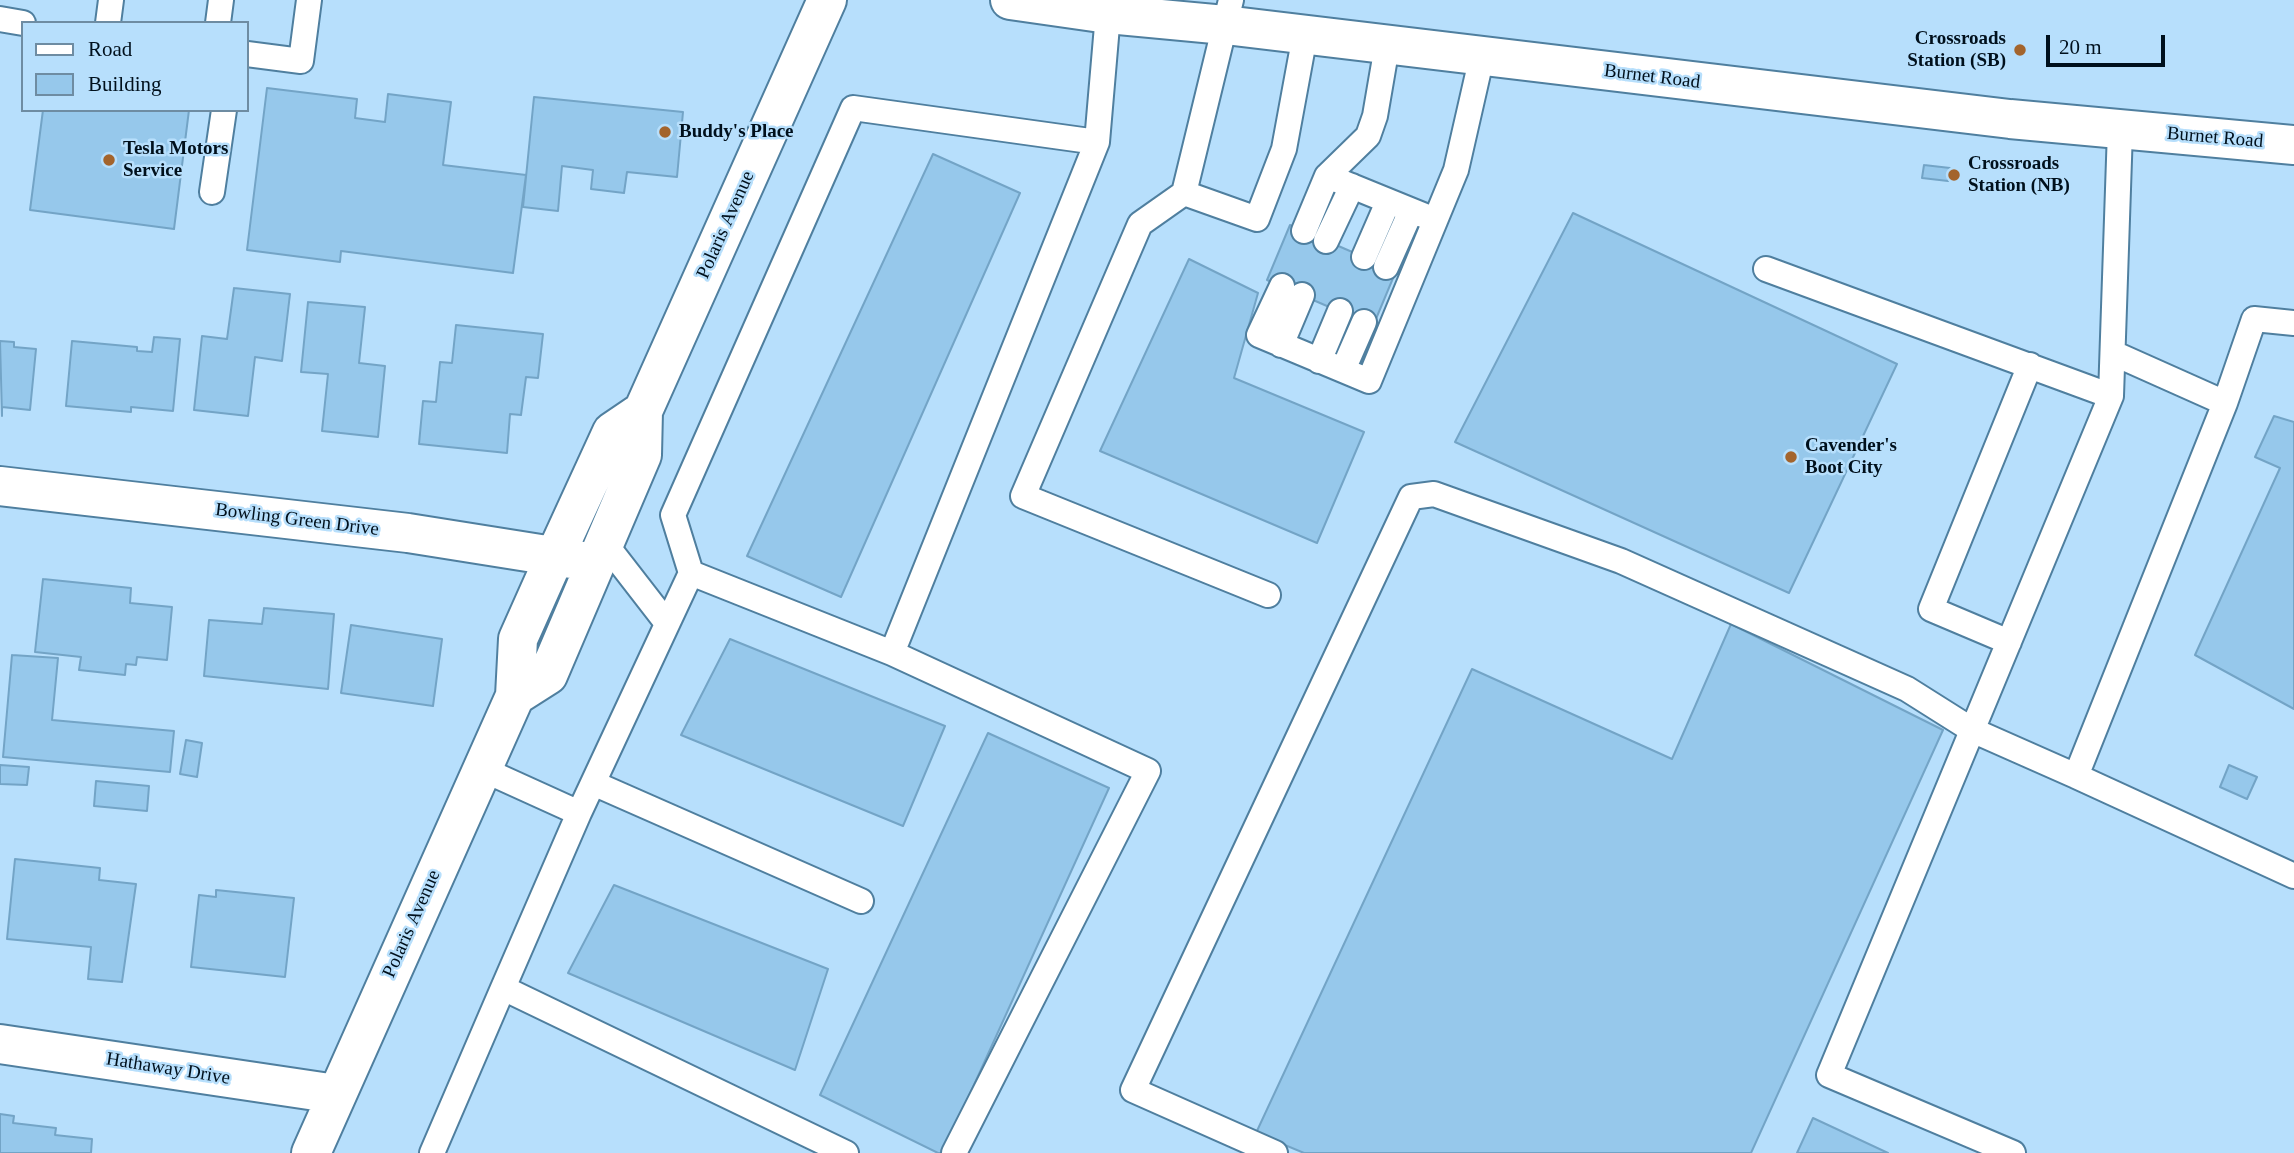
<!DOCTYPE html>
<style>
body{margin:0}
#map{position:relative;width:2294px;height:1153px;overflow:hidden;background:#b7dffc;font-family:"Times New Roman",serif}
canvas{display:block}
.legend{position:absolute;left:21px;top:21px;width:228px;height:91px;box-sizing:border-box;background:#b7dffc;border:2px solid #6e8ca2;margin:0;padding:9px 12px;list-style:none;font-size:21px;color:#00101c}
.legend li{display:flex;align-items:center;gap:14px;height:35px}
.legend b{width:35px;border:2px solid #6e8ca2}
.scale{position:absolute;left:2046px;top:35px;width:119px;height:32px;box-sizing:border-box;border:4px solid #00101c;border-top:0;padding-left:9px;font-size:21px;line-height:24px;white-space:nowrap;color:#00101c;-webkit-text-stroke:5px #b7dffc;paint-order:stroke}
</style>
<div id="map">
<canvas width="2294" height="1153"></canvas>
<ul class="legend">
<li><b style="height:9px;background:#fff"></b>Road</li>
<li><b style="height:19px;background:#96c8eb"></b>Building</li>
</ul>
<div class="scale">20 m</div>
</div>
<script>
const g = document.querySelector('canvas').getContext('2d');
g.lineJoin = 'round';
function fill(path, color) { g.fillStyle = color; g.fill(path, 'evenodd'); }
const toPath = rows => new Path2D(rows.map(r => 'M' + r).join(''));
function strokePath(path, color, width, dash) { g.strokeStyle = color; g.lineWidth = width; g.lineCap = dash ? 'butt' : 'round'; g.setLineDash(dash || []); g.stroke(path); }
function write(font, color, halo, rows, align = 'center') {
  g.font = font + ' "Times New Roman",serif'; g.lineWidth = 5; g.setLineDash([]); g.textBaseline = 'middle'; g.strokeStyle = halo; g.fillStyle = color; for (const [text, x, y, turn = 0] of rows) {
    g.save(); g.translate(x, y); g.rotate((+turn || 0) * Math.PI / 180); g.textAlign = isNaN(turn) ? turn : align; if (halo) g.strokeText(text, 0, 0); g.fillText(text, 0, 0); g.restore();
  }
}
const building = toPath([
 [267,88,357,99,355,118,385,122,388,94,451,102,443,165,526,175,513,273,341,251,340,262,247,250,267,88],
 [534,97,683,112,677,177,627,172,624,193,591,189,593,170,562,166,558,211,523,207,534,97],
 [43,110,189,110,174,229,30,210,43,110],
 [933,154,1020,193,841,597,747,556,933,154],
 [1924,165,1950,168,1948,181,1922,178,1924,165],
 [1573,213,1897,364,1789,593,1455,442,1573,213],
 [1290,225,1396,271,1373,326,1267,280,1290,225],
 [1189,259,1258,293,1234,378,1364,432,1317,543,1100,451,1189,259],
 [234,288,290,294,282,361,255,357,248,416,194,410,202,336,227,339,234,288],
 [308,302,365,307,359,363,385,366,378,437,322,431,328,374,301,372,308,302],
 [456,325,543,334,538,378,526,377,521,415,510,414,507,453,419,444,423,401,436,402,440,362,452,363,456,325],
 [154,337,180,339,173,411,131,407,131,412,66,406,72,341,137,347,137,351,152,352,154,337],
 [0,341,14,342,14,347,36,349,30,410,2,407,2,416,0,341],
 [2274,416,2294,422,2294,709,2195,655,2280,468,2255,457,2274,416],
 [43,579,131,588,130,603,172,607,167,660,137,657,136,665,126,664,125,675,79,670,81,657,35,652,43,579],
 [264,608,334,614,328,689,204,676,209,620,262,624,264,608],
 [1731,624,1943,730,1751,1153,1304,1153,1256,1133,1472,669,1672,759,1731,624],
 [351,625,442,639,433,706,341,693,351,625],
 [730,639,945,726,903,826,681,735,730,639],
 [12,655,58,658,52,720,174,731,170,772,3,757,12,655],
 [988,733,1109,788,943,1153,938,1153,820,1095,988,733],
 [186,740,202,743,197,777,180,774,186,740],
 [0,765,29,767,27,785,0,784,0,765],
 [2229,765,2257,777,2247,799,2220,787,2229,765],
 [96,781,149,786,147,811,94,806,96,781],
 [15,859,100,868,99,880,136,884,122,982,88,979,91,947,7,939,15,859],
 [614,885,828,969,795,1070,568,973,614,885],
 [216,890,294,898,285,977,191,967,199,895,216,897,216,890],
 [0,1114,14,1116,13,1123,56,1128,55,1135,92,1139,91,1153,0,1153,0,1114],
 [1813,1118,1888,1153,1797,1153,1813,1118]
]);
const lane = toPath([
 [1231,0,1184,193,1257,219,1284,149,1305,35],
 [0,19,23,23],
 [108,23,111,0],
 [218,23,221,0],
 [1387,46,1375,116,1368,136,1327,176,1435,220],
 [247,54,301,61,309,0],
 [212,192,224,110],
 [1184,193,1140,224,1023,496,1268,595],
 [1304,231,1327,176],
 [1326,241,1352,186],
 [1364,257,1388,202],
 [1386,267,1411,211],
 [1766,269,2111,396],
 [1282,286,1259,335,1369,381,1456,170,1482,56],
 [2294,323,2254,319,2225,403,2076,776,2294,876],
 [1281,345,1302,295],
 [2113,353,2225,403],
 [1319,361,1340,311],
 [1343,370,1364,322],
 [604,542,666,622],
 [691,573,673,515,853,108,1097,142],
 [2009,642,1931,609,2030,365],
 [892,653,1097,142,1108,14],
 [482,769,579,813],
 [593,783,861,901],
 [432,1153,503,988],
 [846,1153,503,988,579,813,691,573,892,653,1148,771,954,1153],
 [1275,1153,1133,1090,1411,497,1434,494,1621,561,1907,689,1972,730,2076,776],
 [2013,1153,1829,1075,2111,396,2120,130]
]);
const street = toPath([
 [0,486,408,533,578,560],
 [515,696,548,675,642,455,643,411,827,0],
 [0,1044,336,1094],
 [311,1153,515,696,518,639,555,556,612,432,643,411]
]);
const secondary = toPath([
 [1010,0,1108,14,1225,25,2010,119,2294,145]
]);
const markers = [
 [2020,50,7,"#a3642c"],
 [665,132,7,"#a3642c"],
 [109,160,7,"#a3642c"],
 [1954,175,7,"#a3642c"],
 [1791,457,7,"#a3642c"]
];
const poiNames = [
 ["Crossroads",2006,39,"right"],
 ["Station (SB)",2006,61,"right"],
 ["Buddy's Place",679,132],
 ["Tesla Motors",123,149],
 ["Service",123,171],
 ["Crossroads",1968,164],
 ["Station (NB)",1968,186],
 ["Cavender's",1805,446],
 ["Boot City",1805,468]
];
const streetNames = [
 ["Burnet Road",1652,77,7],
 ["Burnet Road",2215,138,5],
 ["Polaris Avenue",726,225,-66],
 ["Bowling Green Drive",297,520,7],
 ["Polaris Avenue",412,924,-66],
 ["Hathaway Drive",168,1069,9]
];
fill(building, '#96c8eb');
strokePath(building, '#73a4c6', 2);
strokePath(lane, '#4f7f9f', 28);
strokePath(street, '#4f7f9f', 42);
strokePath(secondary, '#4f7f9f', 42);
strokePath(lane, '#fff', 24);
strokePath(street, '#fff', 38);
strokePath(secondary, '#fff', 38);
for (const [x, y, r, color] of markers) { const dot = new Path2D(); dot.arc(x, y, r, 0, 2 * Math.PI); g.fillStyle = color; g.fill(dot); strokePath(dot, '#b7dffc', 2.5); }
write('bold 19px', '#00101c', '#b7dffc', poiNames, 'left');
write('19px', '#00101c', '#b7dffc', streetNames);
</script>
